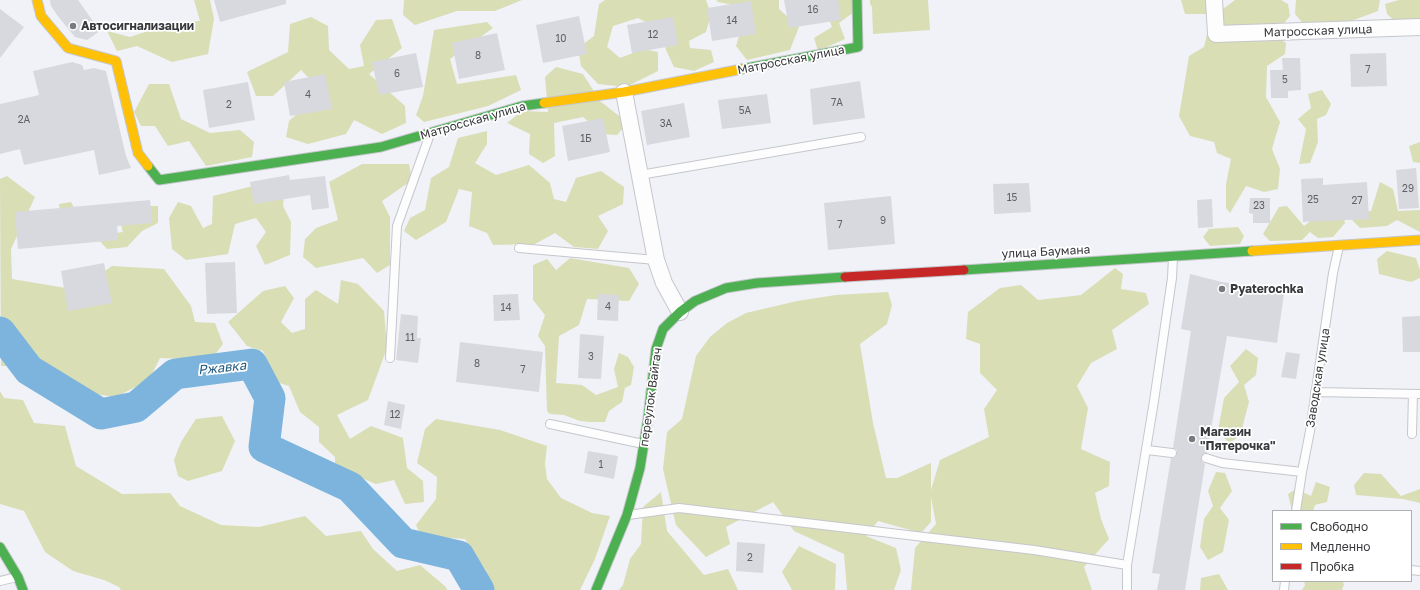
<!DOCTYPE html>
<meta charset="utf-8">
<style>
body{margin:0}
#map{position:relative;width:1420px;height:590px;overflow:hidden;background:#f0f2f8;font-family:"Golos Text",sans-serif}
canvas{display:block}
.legend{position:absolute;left:1272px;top:510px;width:140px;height:72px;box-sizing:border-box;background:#fff;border:1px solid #afb0b1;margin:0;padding:5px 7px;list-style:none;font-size:12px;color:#38393d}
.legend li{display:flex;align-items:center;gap:8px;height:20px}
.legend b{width:20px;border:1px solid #afb0b1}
</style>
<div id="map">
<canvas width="1420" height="590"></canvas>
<ul class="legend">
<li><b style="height:5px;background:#4caf50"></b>Свободно</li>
<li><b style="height:5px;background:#ffc107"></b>Медленно</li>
<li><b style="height:5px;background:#c62828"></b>Пробка</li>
</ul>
</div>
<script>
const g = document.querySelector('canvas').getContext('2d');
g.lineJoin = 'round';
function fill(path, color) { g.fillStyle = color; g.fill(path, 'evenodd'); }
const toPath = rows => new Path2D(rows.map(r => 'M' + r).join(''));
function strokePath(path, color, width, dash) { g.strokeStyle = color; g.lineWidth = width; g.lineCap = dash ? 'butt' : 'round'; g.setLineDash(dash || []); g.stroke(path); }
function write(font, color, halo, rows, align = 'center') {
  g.font = font + ' "Golos Text",sans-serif'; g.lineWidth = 3.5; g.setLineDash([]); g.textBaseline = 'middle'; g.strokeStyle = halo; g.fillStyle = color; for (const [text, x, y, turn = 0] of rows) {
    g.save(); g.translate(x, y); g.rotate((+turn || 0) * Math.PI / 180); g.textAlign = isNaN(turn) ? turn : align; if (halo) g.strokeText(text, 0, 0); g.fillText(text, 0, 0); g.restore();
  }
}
const green = toPath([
 [194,0,210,0,214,19,208,54,172,62,137,46,117,51,107,31,130,37,175,22,200,21],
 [404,0,522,0,495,11,457,11,415,25,403,15],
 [605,0,706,0,711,14,706,32,689,41,690,48,711,50,714,62,694,71,674,67,666,50,662,31,638,18,613,26,607,47,620,58,643,49,658,52,658,71,626,87,598,84,581,66,578,48,594,36,599,4],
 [716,0,779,0,779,9,799,27,790,50,747,60,736,46,748,8,718,2],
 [822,0,852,0,854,12,839,23,845,39,818,51,814,38,832,27],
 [870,0,928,0,930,30,873,34,872,7,870,4],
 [1181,0,1207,0,1207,14,1185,14],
 [1235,0,1281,0,1288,4,1290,16,1274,35,1286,43,1285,54,1267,66,1266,97,1280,122,1272,149,1280,169,1278,189,1264,192,1246,186,1230,213,1226,208,1226,184,1231,159,1217,153,1214,142,1190,136,1179,116,1189,56,1204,47,1211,18],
 [1296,0,1380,0,1378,11,1335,27,1306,27,1295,14],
 [1399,0,1420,0,1420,24,1399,25,1387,14,1385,4],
 [311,17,328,26,329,50,349,69,364,66,360,45,376,20,392,19,402,48,369,74,405,106,406,123,382,134,354,120,346,134,308,144,286,137,289,121,322,92,301,70,273,96,256,96,247,72,288,52,290,24],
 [487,22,493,28,450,59,457,84,516,75,521,90,488,106,424,122,416,115,423,96,434,30],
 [556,67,583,74,600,101,628,123,617,135,603,134,583,117,554,123,555,156,543,163,529,154,530,134,507,123,522,111,548,112,545,77],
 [149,84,169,84,181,119,210,133,240,130,254,142,252,157,206,166,189,141,168,146,155,126,141,126,134,112],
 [1322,90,1331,104,1326,115,1317,119,1318,142,1310,163,1299,164,1306,129,1298,119,1311,108,1308,94],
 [487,131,487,144,475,163,496,175,529,165,550,183,554,199,566,202,576,178,601,171,624,187,623,204,598,216,608,231,598,249,574,247,555,233,535,244,493,245,487,233,469,226,472,192,459,189,446,222,416,240,404,231,410,218,425,210,431,178,449,167,458,138],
 [1420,142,1420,163,1413,162,1409,146],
 [362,164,409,164,412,180,382,201,390,217,390,265,377,273,363,258,316,268,303,257,305,239,316,228,338,220,329,182],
 [7,176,35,197,11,249,12,279,78,290,112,266,164,269,191,306,195,322,215,323,223,344,211,360,160,358,149,380,116,397,81,392,70,382,41,385,19,366,1,366,0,179],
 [269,182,285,189,283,206,291,222,290,255,265,265,256,246,266,232,256,218,235,224,228,254,186,260,172,249,169,218,178,202,191,206,203,228,212,224,213,196],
 [1380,182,1393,189,1398,211,1420,210,1420,232,1397,220,1387,226,1360,228,1352,220,1359,212,1371,211],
 [71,202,81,221,109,234,123,232,118,214,145,206,158,206,158,223,142,231,127,247,107,249,96,237,62,227,59,204],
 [1287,206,1304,226,1312,220,1342,211,1345,223,1333,237,1318,238,1310,232,1302,240,1270,241,1263,234,1279,207],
 [1238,227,1244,236,1240,244,1210,246,1203,237,1209,229],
 [1387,251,1416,258,1420,270,1420,278,1411,282,1379,274,1377,259],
 [570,258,629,268,639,284,629,301,587,299,579,325,559,336,556,383,582,385,596,395,618,387,614,369,619,353,628,357,634,367,631,385,625,388,622,402,609,411,605,422,590,422,580,421,564,415,550,414,547,411,545,346,538,336,545,315,533,300,533,265,547,259,556,270],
 [1115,268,1123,274,1121,289,1146,293,1149,304,1112,330,1117,349,1091,363,1077,386,1088,408,1081,449,1110,462,1109,486,1095,493,1101,519,1109,539,1084,567,1092,590,911,590,915,548,936,524,931,497,931,522,921,533,878,521,866,536,896,548,901,570,894,590,847,590,844,554,794,531,773,502,726,527,730,544,706,557,676,525,663,469,667,432,682,419,696,356,710,337,727,323,746,313,797,301,836,295,888,292,892,305,887,324,860,344,873,423,886,478,897,478,931,463,931,490,940,460,989,437,984,409,997,390,980,373,980,344,966,339,968,312,1000,288,1021,285,1038,300,1081,295],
 [341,280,358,284,384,311,387,348,368,400,337,415,350,439,371,426,403,438,407,468,423,481,424,502,405,504,394,480,376,484,335,467,335,457,319,442,319,427,300,412,289,386,276,382,263,351,247,346,228,322,263,291,285,286,294,298,281,322,292,333,305,329,305,299,316,290,338,304],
 [1246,349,1258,358,1256,375,1244,385,1249,402,1240,436,1229,443,1218,430,1224,398,1239,382,1230,366],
 [0,391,4,398,23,400,34,423,65,426,76,466,122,494,170,493,180,506,221,525,259,527,305,516,326,536,361,531,373,549,397,571,420,565,446,587,447,590,121,590,119,587,104,580,73,571,45,552,24,511,0,504],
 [222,416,235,441,222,471,188,481,178,476,174,460,181,442,196,419],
 [436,419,500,430,547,446,545,464,547,479,561,498,592,513,610,516,595,559,580,590,487,590,486,571,465,539,421,536,416,525,436,499,437,477,417,463,425,429],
 [1216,472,1225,473,1232,491,1220,508,1229,520,1223,552,1208,560,1200,547,1204,519,1213,506,1208,491],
 [1364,473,1381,474,1401,496,1420,489,1420,503,1403,499,1356,495,1354,485],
 [1316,482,1330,487,1327,502,1315,505,1313,511,1292,511,1288,494,1296,489,1311,496],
 [661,492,667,531,704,575,728,569,738,590,619,590,623,585,630,559,641,544,643,507],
 [799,546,836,564,835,590,792,590,782,572],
 [1219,574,1228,590,1200,590,1201,578],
 [1304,581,1342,581,1344,584,1342,590,1302,590,1305,585]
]);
const river = toPath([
 [0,332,29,370,101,414,136,407,175,374,252,364,270,398,264,447,350,487,403,543,459,556,479,590]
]);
const building = toPath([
 [50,0,78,0,100,31,87,40,75,37,57,15,51,6],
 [214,0,286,0,286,4,220,22],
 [784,0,838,0,841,20,789,28],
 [751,1,756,34,712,41,707,8],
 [0,9,24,27,0,58],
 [579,16,587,54,543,63,536,25],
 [673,17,678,45,632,53,627,25],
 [497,33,505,70,459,79,452,43],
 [416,53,423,87,379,95,372,62],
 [1386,53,1387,86,1351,87,1350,54],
 [1282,58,1300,58,1301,90,1288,91,1288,98,1271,98,1270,70,1283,70],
 [72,62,82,65,84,70,94,68,106,71,126,156,131,168,99,175,94,150,24,165,20,149,0,154,0,104,39,95,33,71],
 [325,74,332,109,290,116,284,82],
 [860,81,865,118,813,125,810,89],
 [248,82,255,120,209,128,203,90],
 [767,94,771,123,722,129,718,100],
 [684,103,690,137,647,145,641,111],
 [603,118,610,152,568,161,562,126],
 [1416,168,1419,208,1399,209,1396,170],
 [289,175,290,180,325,176,329,208,312,210,310,195,254,204,250,182],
 [1323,178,1323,185,1367,182,1369,219,1303,222,1301,179],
 [1029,183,1031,212,994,214,993,184],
 [891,196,895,244,828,250,824,203],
 [1250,198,1270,198,1270,223,1253,223,1253,214,1249,213],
 [1212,199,1213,227,1198,228,1197,200],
 [150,200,152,223,117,226,118,240,18,249,15,212],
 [235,262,237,313,207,314,205,263],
 [104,263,112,303,68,311,61,271],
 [1190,274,1222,282,1271,288,1271,292,1284,294,1277,343,1227,336,1207,453,1203,454,1201,457,1202,461,1205,464,1185,590,1157,590,1160,574,1152,573,1171,458,1174,458,1177,454,1177,450,1173,448,1191,331,1181,329],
 [518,294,520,320,494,321,493,295],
 [598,294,619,295,618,321,597,320],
 [401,314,418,316,417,338,421,338,418,363,396,360],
 [1420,316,1420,352,1403,352,1402,317],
 [580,334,604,336,601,379,578,378],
 [460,342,543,352,539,392,456,382],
 [1286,352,1300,354,1296,379,1281,377],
 [388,401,405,405,401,429,384,425],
 [588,451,618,456,614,479,584,473],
 [737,542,765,544,763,573,736,571]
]);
const lane = toPath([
 [640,175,861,137],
 [519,248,656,260],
 [390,358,397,226,429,137],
 [1315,392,1420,394],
 [550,424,643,444],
 [1412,434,1413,394],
 [1147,450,1172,453],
 [1206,458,1222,463,1302,472],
 [1296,511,1302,472,1310,431,1333,273,1339,246],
 [628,515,679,508,1034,550,1127,565],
 [1411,570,1420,571],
 [0,581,17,577],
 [1127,590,1127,565,1154,401,1172,278,1173,257],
 [1284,590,1285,581]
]);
const street = toPath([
 [1214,0,1216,34,1420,27],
 [624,92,656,260,664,283,680,312]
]);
const fast = toPath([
 [742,69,858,47,857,0],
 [148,166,159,180,381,147,522,106,544,103],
 [964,270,1252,251],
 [0,547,18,577,23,590],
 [596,590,627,515,640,468,648,418,656,349,663,329,680,312,695,301,726,288,757,283,845,277]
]);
const slow = toPath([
 [37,0,41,16,68,48,116,61,138,153,148,166],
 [544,103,624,92,742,69],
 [1252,251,1420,240]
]);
const jam = toPath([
 [845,277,964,270]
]);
const markers = [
 [73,26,4,"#787a7e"],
 [1222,289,4,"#787a7e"],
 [1192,439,4,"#787a7e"]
];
const numberNames = [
 ["16",813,10],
 ["14",732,21],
 ["12",653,35],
 ["10",561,39],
 ["8",478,56],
 ["7",1368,70],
 ["6",397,74],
 ["5",1285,80],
 ["4",308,95],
 ["7А",837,103],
 ["2",229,105],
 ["5А",745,111],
 ["2А",24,120],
 ["3А",666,124],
 ["1Б",586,139],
 ["29",1408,189],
 ["15",1012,198],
 ["25",1313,200],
 ["27",1357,201],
 ["23",1259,206],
 ["9",883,221],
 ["7",840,225],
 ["4",608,307],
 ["14",506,308],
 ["11",410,338],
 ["3",591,357],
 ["8",477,364],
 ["7",523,370],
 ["12",395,415],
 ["1",601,465],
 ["2",750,558]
];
const poiNames = [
 ["Автосигнализации",81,26],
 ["Pyaterochka",1230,289],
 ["Магазин",1200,432],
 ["\"Пятерочка\"",1200,446]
];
const streetNames = [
 ["Матросская улица",1318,31,-2],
 ["Матросская улица",791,60,-11],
 ["Матросская улица",473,121,-16],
 ["улица Баумана",1046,252,-3],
 ["Заводская улица",1318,378,-81],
 ["переулок Вайгач",651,397,-82]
];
const waterNames = [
 ["Ржавка",222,368,-6]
];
fill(green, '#d9deb5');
strokePath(river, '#7cb4dd', 31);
fill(building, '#d8d9de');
strokePath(lane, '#c5c7cb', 10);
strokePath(street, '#c5c7cb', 18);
strokePath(fast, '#c5c7cb', 11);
strokePath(slow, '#c5c7cb', 11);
strokePath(jam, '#c5c7cb', 11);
strokePath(lane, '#fdfdfe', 8);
strokePath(street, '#fdfdfe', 16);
strokePath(fast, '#4caf50', 9);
strokePath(slow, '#ffc107', 9);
strokePath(jam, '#c62828', 9);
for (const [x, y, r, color] of markers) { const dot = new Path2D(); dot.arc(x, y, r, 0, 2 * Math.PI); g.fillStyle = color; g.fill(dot); strokePath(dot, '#fff', 1.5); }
write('10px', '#606165', null, numberNames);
write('bold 12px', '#38393d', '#fff', poiNames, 'left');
write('12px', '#38393d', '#fff', streetNames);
write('italic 13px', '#205a80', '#fff', waterNames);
</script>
